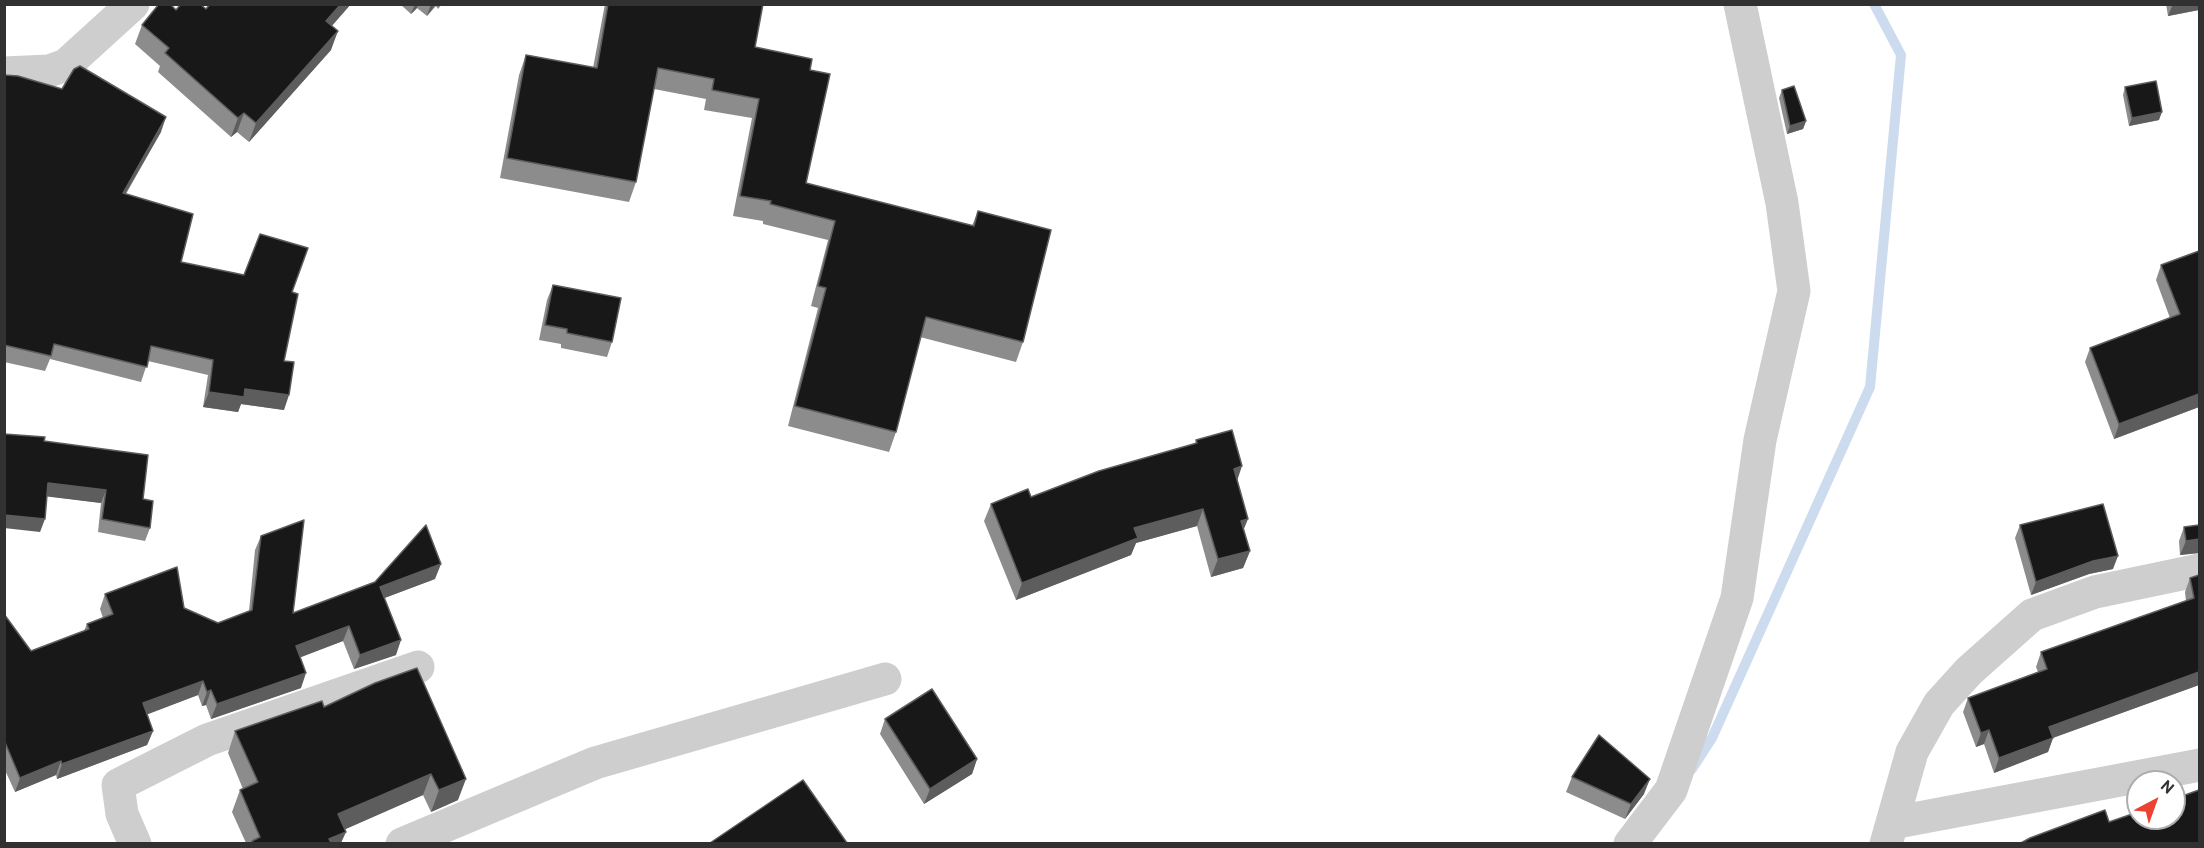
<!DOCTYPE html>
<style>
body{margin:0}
#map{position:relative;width:2204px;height:848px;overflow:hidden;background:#fff;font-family:Overpass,sans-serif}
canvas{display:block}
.frame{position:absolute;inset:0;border:6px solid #313131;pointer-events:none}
.north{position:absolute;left:2126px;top:770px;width:60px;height:60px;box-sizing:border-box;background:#fff;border:2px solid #adadad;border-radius:50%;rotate:41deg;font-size:16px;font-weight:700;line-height:24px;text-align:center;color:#313131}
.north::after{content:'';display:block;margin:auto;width:21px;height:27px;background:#ea4332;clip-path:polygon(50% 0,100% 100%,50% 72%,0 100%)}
</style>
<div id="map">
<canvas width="2204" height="848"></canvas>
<div class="frame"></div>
<div class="north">N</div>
</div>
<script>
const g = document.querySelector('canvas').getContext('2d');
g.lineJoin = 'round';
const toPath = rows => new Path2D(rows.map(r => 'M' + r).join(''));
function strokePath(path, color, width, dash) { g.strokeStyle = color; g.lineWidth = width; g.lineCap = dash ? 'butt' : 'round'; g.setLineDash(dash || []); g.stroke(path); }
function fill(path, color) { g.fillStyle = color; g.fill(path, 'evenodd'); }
const stream = toPath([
 [1692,769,1712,738,1870,387,1901,55,1874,4]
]);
const minor = toPath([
 [4,73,49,71,66,65,133,4],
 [1892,823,2200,765],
 [135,844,122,814,118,785,207,740,418,667],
 [402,844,595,763,885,679],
 [1630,844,1671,790,1737,598,1760,440,1794,291,1782,203,1740,4],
 [1886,844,1912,752,1939,704,1969,671,2032,615,2095,592,2200,570]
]);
const wall = toPath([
 [210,4,351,4,332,26,331,50,249,142,237,132,231,137,158,72,160,66,135,44,142,25,176,10,206,9],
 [400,4,442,4,438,9,436,6,427,16,417,8,411,14],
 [605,4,763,4,755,47,810,70,806,183,972,226,978,211,1023,342,1016,362,920,337,896,432,889,452,788,426,818,308,811,306,828,240,763,224,763,221,733,216,752,118,704,110,706,99,654,89,636,182,629,202,500,178,519,75,526,55,593,68],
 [2166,4,2199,4,2199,10,2168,16],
 [4,75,161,132,126,194,181,262,292,292,284,361,284,410,241,404,238,412,203,407,208,375,148,361,141,382,50,359,45,371,4,362],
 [2125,87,2159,120,2129,126,2123,95],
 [1782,90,1806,121,1803,129,1787,134,1779,98],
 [2199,251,2199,407,2114,439,2085,362,2090,348,2170,318,2156,280,2161,265],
 [553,285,612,342,607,357,561,348,561,344,539,340,547,300],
 [1196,440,1237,480,1244,530,1250,551,1243,568,1211,577,1197,526,1136,543,1131,555,1016,600,984,521,991,504,1031,497,1195,444],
 [44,441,143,499,150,528,145,541,98,532,101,503,47,496,40,532],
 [2020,525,2113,569,2089,574,2031,595,2015,538],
 [2199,525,2199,553,2180,555,2179,541,2184,527],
 [261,536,293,613,435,579,384,598,396,655,354,669,343,641,300,657,301,688,211,719,206,705,202,706,198,695,147,714,153,731,147,745,57,779,56,775,15,792,4,768,4,614,31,651,84,631,87,624,103,618,100,609,105,594,184,608,218,623,249,611,255,550],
 [2199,575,2199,685,2053,738,2048,752,1994,773,1984,744,1976,747,1963,712,1968,698,2038,672,2036,667,2041,652,2186,601,2185,592,2190,578],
 [375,683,458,800,431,812,423,795,345,829,341,843,246,843,232,812,240,790,243,789,228,753,235,731,324,707],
 [885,719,977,759,972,774,924,804,880,734],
 [1572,777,1644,794,1625,819,1566,792]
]);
const shadedWall = toPath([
 [341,4,351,4,319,40,326,21],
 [415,4,418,4,417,8,411,14],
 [431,4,436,4,427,16],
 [2173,4,2199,4,2199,10,2168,16],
 [338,31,331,50,249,142,256,123],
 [2162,112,2159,120,2129,126,2132,118],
 [244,113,237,132,231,137,238,118],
 [166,117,161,132,117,208,123,193],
 [1806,121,1803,129,1787,134,1790,126],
 [245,389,289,395,284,410,241,404,238,412,203,407,209,392],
 [2199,393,2199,407,2114,439,2119,424],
 [1242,466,1236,484,1234,469],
 [48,483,106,490,101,503,43,496],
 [1203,509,1197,526,1136,543,1131,555,1016,600,1022,583,1134,528],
 [4,515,45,519,40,532,4,528],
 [1248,519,1241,536,1241,521],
 [2199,539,2199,553,2180,555,2186,541],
 [1250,551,1243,568,1211,577,1218,559],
 [2118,556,2113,569,2089,574,2031,595,2036,582,2093,561],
 [441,564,435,579,374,602,380,587],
 [349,626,343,641,291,661,296,646],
 [401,640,396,655,354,669,360,655],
 [2199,672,2199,685,2044,741,2049,727],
 [306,673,301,688,211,719,217,704],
 [203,681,198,695,138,718,143,703],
 [211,690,206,705,202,706,207,692],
 [1989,730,1984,744,1976,747,1981,733],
 [153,731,147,745,57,779,62,764],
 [2053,738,2048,752,1994,773,1999,758],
 [977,759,972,774,924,804,930,789],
 [61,761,56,775,15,792,20,778],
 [431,774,423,795,330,836,338,814],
 [466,779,458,800,431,812,439,790],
 [1650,779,1644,794,1625,819,1631,804],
 [346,832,341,843,327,843,329,839]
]);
const building = toPath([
 [159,4,170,4,176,10,181,4,200,4,206,9,210,4,341,4,326,21,338,31,256,123,244,113,238,118,165,53,169,48,142,25,159,4],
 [608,4,763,4,755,47,812,59,810,70,830,74,806,183,974,226,978,211,1051,230,1023,342,926,317,896,432,795,406,826,288,818,286,835,221,770,204,771,201,740,196,759,99,712,90,714,79,658,68,636,182,507,158,526,55,597,68,608,4],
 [80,66,166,117,123,193,193,214,181,262,244,275,260,234,308,248,292,292,298,294,284,361,294,362,289,395,245,389,244,397,209,392,213,360,151,346,147,367,54,344,51,356,4,345,4,75,18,76,62,89,74,69,80,66],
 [2156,81,2162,112,2132,118,2125,87,2156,81],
 [1794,86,1806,121,1790,126,1782,90,1794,86],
 [2199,251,2199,394,2119,424,2090,348,2180,314,2161,265,2199,251],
 [553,285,621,298,612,342,567,333,567,329,545,325,553,285],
 [1232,430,1242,466,1234,469,1248,519,1241,521,1250,551,1218,559,1203,509,1134,528,1138,538,1022,583,991,504,1028,489,1031,497,1099,471,1197,443,1196,440,1232,430],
 [4,434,45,437,44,441,148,455,143,499,153,501,150,528,102,519,106,490,48,483,45,519,4,515,4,434],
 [2103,504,2118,556,2093,561,2036,582,2020,525,2103,504],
 [304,520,293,613,375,582,426,525,441,564,380,587,401,640,360,655,349,626,296,646,306,673,217,704,211,690,207,692,203,681,143,703,153,731,62,764,61,761,20,778,4,740,4,614,31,651,89,629,87,624,113,614,105,594,177,567,184,608,218,623,252,610,261,536,304,520],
 [2199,525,2199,539,2186,541,2184,527,2199,525],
 [2199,575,2199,672,2049,727,2053,738,1999,758,1989,730,1981,733,1968,698,2047,669,2041,652,2194,598,2190,578,2199,575],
 [417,668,466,779,439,790,431,774,338,814,346,832,329,839,331,843,253,843,252,841,260,837,240,790,258,782,235,731,322,701,324,707,375,683,417,668],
 [932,689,977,759,930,789,885,719,932,689],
 [1599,735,1650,779,1631,804,1572,777,1599,735],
 [803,780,847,843,710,843,803,780],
 [2199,790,2199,843,2021,843,2030,838,2105,810,2109,822,2138,812,2138,818,2174,818,2174,799,2199,790]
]);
strokePath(stream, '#ccdbee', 10);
strokePath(minor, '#cecece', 33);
fill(wall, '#8c8c8c');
fill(shadedWall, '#5d5d5d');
fill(building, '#181818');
strokePath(building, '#5d5d5d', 1.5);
</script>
